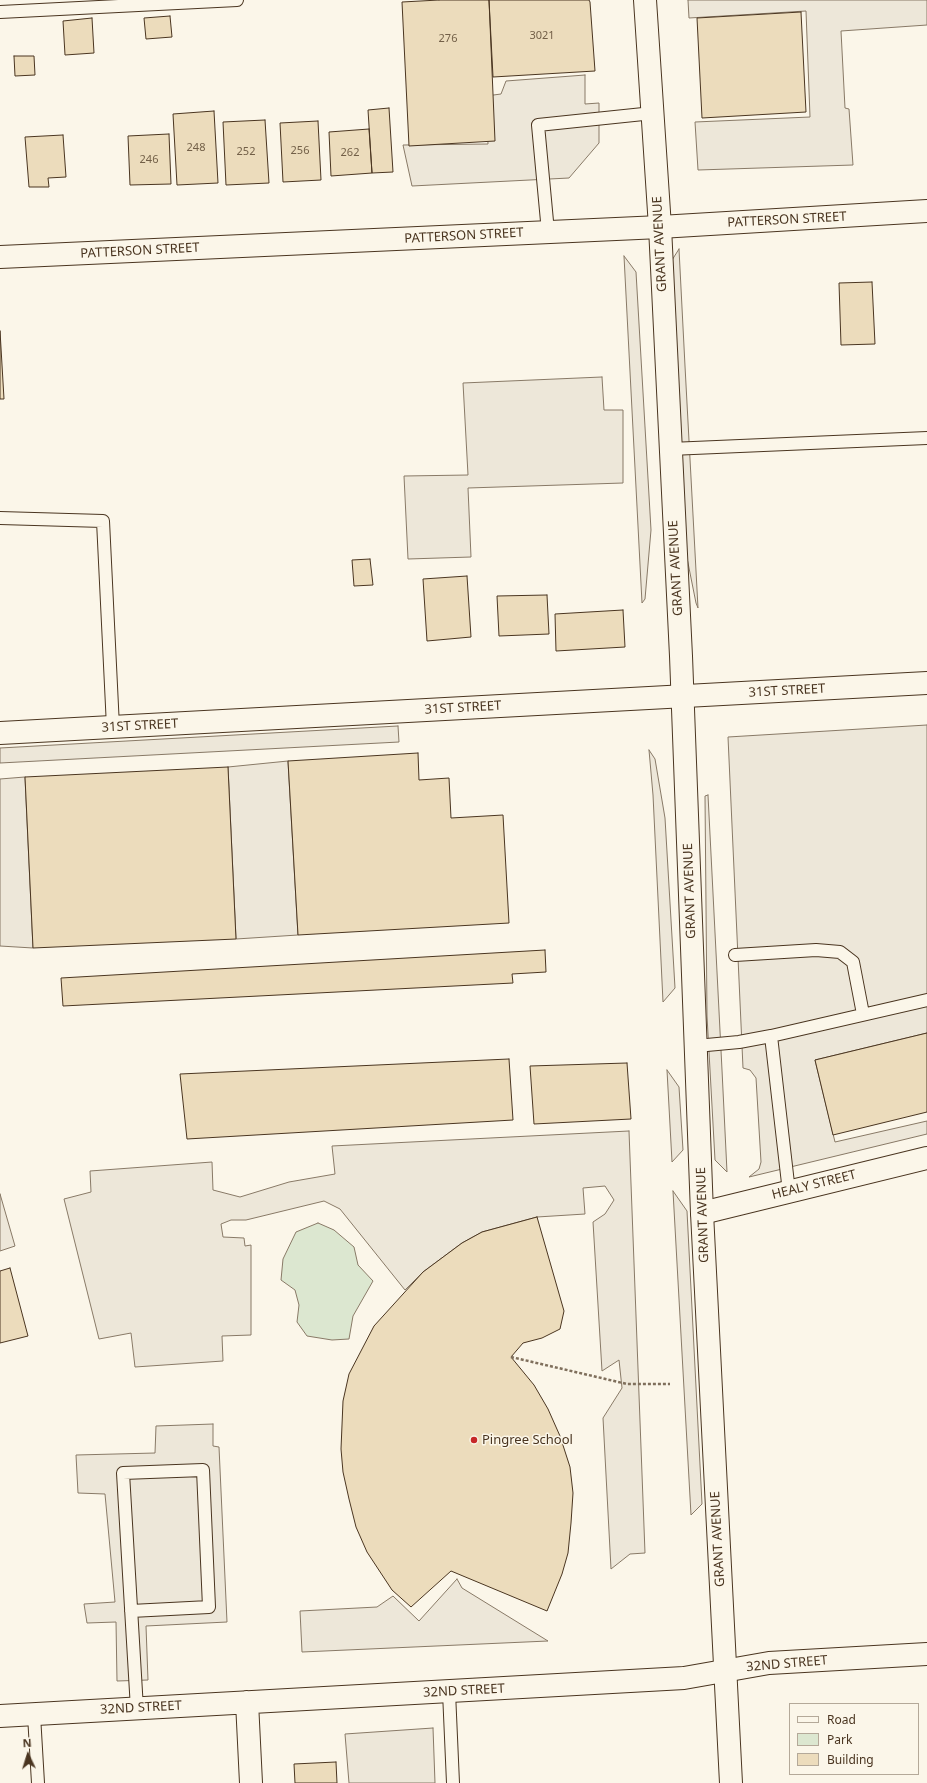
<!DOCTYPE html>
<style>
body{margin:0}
#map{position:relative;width:927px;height:1783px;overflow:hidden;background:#fbf6e9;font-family:"Noto Sans",sans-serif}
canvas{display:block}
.legend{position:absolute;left:789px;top:1703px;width:130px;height:72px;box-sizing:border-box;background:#fbf6e9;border:1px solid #b4a999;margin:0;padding:5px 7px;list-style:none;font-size:12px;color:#4a3520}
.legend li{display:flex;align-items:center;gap:8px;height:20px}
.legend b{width:20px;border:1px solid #b4a999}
.north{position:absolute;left:8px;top:1735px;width:40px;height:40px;-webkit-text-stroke:3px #fbf6e9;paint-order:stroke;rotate:356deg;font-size:11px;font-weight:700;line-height:16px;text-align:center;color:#4a3520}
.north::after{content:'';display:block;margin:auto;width:14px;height:18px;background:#4a3520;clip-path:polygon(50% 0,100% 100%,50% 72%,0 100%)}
</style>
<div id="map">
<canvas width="927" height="1783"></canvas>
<ul class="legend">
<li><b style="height:5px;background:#fbf6e9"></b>Road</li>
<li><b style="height:11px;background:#dce7d0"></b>Park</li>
<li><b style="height:11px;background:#ecdcbc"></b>Building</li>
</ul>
<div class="north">N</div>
</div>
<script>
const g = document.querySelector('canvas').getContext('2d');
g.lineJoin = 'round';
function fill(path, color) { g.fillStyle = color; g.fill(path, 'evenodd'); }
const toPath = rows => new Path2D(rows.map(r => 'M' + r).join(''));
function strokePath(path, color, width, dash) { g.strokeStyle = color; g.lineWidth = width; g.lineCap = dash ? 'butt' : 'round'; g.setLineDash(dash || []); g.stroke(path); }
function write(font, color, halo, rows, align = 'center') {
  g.font = font + ' "Noto Sans",sans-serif'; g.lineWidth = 3; g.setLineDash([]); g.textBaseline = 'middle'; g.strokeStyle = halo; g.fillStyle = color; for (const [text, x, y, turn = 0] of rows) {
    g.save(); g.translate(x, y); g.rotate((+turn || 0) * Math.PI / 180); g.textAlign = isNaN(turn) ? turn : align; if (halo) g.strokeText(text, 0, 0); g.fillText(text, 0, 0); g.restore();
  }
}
const green = toPath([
 [318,1223,334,1230,354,1247,358,1265,373,1281,353,1316,349,1339,332,1340,307,1336,297,1322,299,1305,295,1290,281,1280,283,1259,296,1232,318,1223]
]);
const parking = toPath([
 [688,0,927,0,927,25,841,31,845,108,849,109,853,165,698,170,695,122,810,117,806,11,689,18,688,0],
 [585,75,585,104,599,103,599,143,569,178,412,186,403,145,488,144,486,96,501,94,506,81,585,75],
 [679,249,685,366,698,608,696,603,686,553,667,268,679,249],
 [624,256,636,272,651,530,645,599,642,603,624,256],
 [602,377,604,410,623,410,623,483,468,488,471,557,408,559,404,476,468,475,463,383,602,377],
 [927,725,927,1033,815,1060,835,1142,927,1121,927,1134,749,1177,759,1169,761,1162,756,1078,750,1070,743,1068,728,737,927,725],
 [398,726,399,742,0,763,0,748,398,726],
 [649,750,655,759,665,818,675,988,663,1002,653,795,649,750],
 [288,761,298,935,236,939,228,767,288,761],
 [25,777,33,948,0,946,0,779,25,777],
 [708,795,722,1070,727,1172,715,1160,707,1016,705,796,708,795],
 [667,1070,679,1087,683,1150,672,1162,667,1070],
 [629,1131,645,1553,630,1554,611,1569,603,1418,622,1388,619,1360,602,1371,593,1222,605,1214,614,1200,605,1186,583,1188,585,1214,537,1217,482,1232,462,1243,423,1272,405,1290,340,1209,324,1201,246,1220,231,1220,221,1224,223,1237,244,1238,245,1246,251,1245,251,1335,222,1336,223,1361,135,1367,131,1333,99,1339,64,1199,91,1192,90,1171,212,1162,213,1190,240,1197,289,1182,335,1174,332,1146,629,1131],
 [673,1191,687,1211,702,1504,691,1515,673,1191],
 [0,1194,15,1246,0,1251,0,1194],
 [213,1424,213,1446,219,1447,227,1622,146,1626,148,1680,117,1681,116,1622,87,1623,84,1604,115,1602,105,1494,78,1493,76,1455,155,1453,156,1426,213,1424],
 [457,1579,462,1588,548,1641,302,1652,300,1611,377,1607,393,1596,419,1621,457,1579],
 [433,1728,435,1783,349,1783,345,1734,433,1728]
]);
const building = toPath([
 [439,0,489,0,495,141,409,146,402,2,439,0],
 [489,0,589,0,590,2,595,71,493,77,489,0],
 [801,12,806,112,702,118,697,18,801,12],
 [170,16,172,37,146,39,144,18,170,16],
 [92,18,94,53,65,55,63,21,92,18],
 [14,56,34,56,35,75,15,76,14,56],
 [389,108,393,172,372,173,368,110,389,108],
 [214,111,218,183,177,185,173,114,214,111],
 [265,120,269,183,226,185,223,122,265,120],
 [318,121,321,180,283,182,280,123,318,121],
 [369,129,372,173,331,176,329,132,369,129],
 [169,134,171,184,130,185,128,136,169,134],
 [63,135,66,177,48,178,49,187,29,187,25,137,63,135],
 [872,282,875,344,841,345,839,283,872,282],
 [0,331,4,399,0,399,0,331],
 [370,559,373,585,354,586,352,560,370,559],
 [467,576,471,637,427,641,423,579,467,576],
 [547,595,549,634,499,636,497,596,547,595],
 [623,610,625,647,556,651,555,614,623,610],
 [418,753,419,780,449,778,451,818,503,815,509,923,298,935,288,761,418,753],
 [228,767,236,939,33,948,25,777,228,767],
 [545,950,546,972,512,974,513,983,63,1006,61,978,545,950],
 [927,1033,927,1112,833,1135,815,1060,927,1033],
 [509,1059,513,1120,187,1139,180,1074,509,1059],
 [627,1063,631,1119,534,1124,530,1066,627,1063],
 [537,1217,564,1311,560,1329,542,1338,523,1343,511,1357,534,1385,548,1409,560,1436,570,1467,573,1493,571,1523,568,1553,562,1574,547,1611,451,1571,411,1607,392,1590,367,1552,356,1527,349,1499,343,1472,341,1449,343,1401,349,1374,374,1326,423,1272,462,1243,482,1232,537,1217],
 [10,1268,28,1336,0,1343,0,1271,10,1268],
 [336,1762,337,1783,295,1783,294,1764,336,1762]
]);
const path = toPath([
 [511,1357,627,1384,670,1384]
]);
const service = toPath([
 [0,12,237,0],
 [548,232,538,125,653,113],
 [670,449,927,438],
 [0,518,103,521,113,727],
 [735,955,816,950,840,952,853,962,863,1014],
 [771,1036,789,1192],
 [696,1046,739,1042,771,1036,927,1000],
 [131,1611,209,1607,203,1470,123,1473,137,1709],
 [449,1692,453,1783],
 [34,1715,38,1783]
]);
const minor = toPath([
 [0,257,660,227,927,211],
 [702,1213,927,1158],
 [247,1702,251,1783],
 [0,1716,684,1678,769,1663,927,1654]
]);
const tertiary = toPath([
 [645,0,660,227,681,656,702,1213,731,1783]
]);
const primary = toPath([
 [0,733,927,683]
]);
const markers = [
 [474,1440,4,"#c62828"]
];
const numberNames = [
 ["3021",542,36],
 ["276",448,39],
 ["248",196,148],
 ["256",300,151],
 ["252",246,152],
 ["262",350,153],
 ["246",149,160]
];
const streetNames = [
 ["PATTERSON STREET",787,220,-3],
 ["PATTERSON STREET",464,236,-3],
 ["GRANT AVENUE",660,244,-93],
 ["PATTERSON STREET",140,251,-3],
 ["GRANT AVENUE",676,568,-93],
 ["31ST STREET",787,691,-3],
 ["31ST STREET",463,708,-3],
 ["31ST STREET",140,726,-3],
 ["GRANT AVENUE",690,891,-92],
 ["HEALY STREET",814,1185,-14],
 ["GRANT AVENUE",703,1215,-92],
 ["GRANT AVENUE",718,1539,-93],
 ["32ND STREET",787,1664,-5],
 ["32ND STREET",464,1691,-3],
 ["32ND STREET",141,1708,-3]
];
const poiNames = [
 ["Pingree School",482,1440]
];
fill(green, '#dce7d0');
strokePath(green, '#887966', 1);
fill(parking, '#ede7d9');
strokePath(parking, '#887966', 1);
fill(building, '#ecdcbc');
strokePath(building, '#4a3520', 1);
strokePath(service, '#4a3520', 14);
strokePath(minor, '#4a3520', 24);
strokePath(tertiary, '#4a3520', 24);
strokePath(primary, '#4a3520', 24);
strokePath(path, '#7f6f5c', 2.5, [3, 2]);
strokePath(service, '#fbf6e9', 12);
strokePath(minor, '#fbf6e9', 22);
strokePath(tertiary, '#fbf6e9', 22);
strokePath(primary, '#fbf6e9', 22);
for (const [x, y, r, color] of markers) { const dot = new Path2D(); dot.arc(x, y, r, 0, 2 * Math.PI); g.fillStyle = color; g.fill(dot); strokePath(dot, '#fbf6e9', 1.5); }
write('11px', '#725f47', null, numberNames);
write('13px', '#4a3520', '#fbf6e9', streetNames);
write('13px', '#4a3520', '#fbf6e9', poiNames, 'left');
</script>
